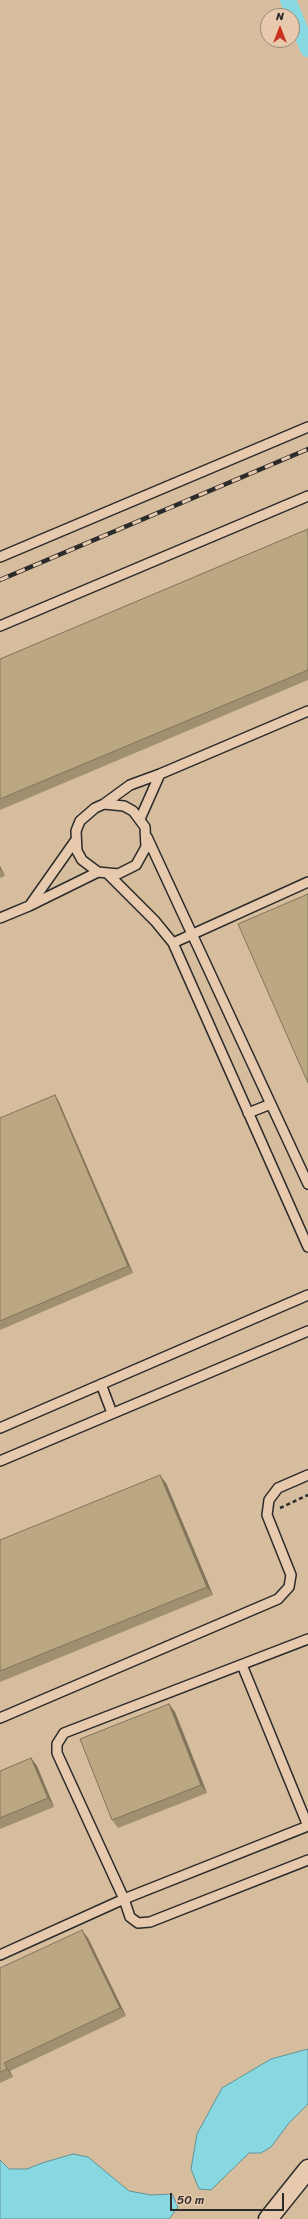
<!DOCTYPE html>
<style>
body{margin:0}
#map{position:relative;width:308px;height:2219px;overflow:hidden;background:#e7caab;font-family:Sriracha,sans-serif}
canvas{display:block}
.north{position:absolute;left:260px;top:8px;width:40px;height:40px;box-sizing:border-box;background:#e7c9ae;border:1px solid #9c8a7a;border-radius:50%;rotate:0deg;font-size:11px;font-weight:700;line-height:16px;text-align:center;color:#2b2b2b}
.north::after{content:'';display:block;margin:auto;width:14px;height:18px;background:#c8321e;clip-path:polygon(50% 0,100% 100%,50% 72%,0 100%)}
.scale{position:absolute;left:170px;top:2193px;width:114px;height:18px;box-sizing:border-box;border:2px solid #2b2b2b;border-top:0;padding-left:5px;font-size:12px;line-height:14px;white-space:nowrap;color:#2b2b2b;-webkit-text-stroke:3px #e7c9ae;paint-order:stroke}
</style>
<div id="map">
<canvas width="308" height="2219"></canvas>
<div class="north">N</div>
<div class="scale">50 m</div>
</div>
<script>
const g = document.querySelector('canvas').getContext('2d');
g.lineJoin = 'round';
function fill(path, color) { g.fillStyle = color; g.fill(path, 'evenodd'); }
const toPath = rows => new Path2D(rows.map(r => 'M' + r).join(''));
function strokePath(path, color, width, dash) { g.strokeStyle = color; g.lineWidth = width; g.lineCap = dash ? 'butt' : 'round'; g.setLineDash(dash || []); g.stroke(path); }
const built = toPath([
 [0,0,308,0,308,2219,0,2219],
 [268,16,292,16,292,40,268,40]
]);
const water = toPath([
 [308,2049,308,2104,289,2123,271,2147,261,2153,249,2153,211,2190,199,2189,191,2169,197,2134,222,2088,271,2059,308,2049],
 [73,2154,88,2157,129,2191,151,2195,172,2194,178,2207,169,2219,0,2219,0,2160,9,2169,27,2169,42,2163,73,2154]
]);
const canal = toPath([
 [288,0,308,49]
]);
const path = toPath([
 [280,1508,308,1495]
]);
const service = toPath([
 [0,557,308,427],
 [0,626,308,496],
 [104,804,130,785,160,774,308,711],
 [140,819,160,774],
 [147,837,308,1184],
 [108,874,155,921,173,943,308,1247],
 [30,905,75,841],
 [0,918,29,906,98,872,118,874,136,865,146,847,145,827,133,811,124,806,104,804,95,808,80,821,76,831,77,851,82,860,98,872],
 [173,943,308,882],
 [248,1113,271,1104],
 [101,1384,112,1413],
 [0,1428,308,1295],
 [0,1461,308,1331],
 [242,1665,308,1826,124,1899,57,1753,57,1744,64,1733,308,1639],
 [0,1718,278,1599,289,1587,291,1575,267,1515,269,1500,278,1488,308,1475],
 [0,1955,124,1899,130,1917,138,1923,150,1922,308,1860]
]);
const minor = toPath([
 [268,2219,308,2169]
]);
const rail = toPath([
 [0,580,308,449]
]);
const wall = toPath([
 [308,529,308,680,0,810,0,659],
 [0,866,5,876,0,878],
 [55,1095,59,1102,133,1273,0,1330,0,1118],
 [166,1483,213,1595,0,1682,0,1540],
 [169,1704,175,1712,207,1793,118,1828,112,1820],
 [31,1758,37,1766,54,1807,0,1829,0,1771],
 [88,1938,126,2016,10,2071,13,2077,0,2083,0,1968]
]);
const shadedWall = toPath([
 [0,866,5,876,0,869],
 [55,1095,59,1102,133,1273,128,1266],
 [160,1475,166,1483,213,1595,207,1587],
 [169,1704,175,1712,207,1793,201,1785],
 [31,1758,37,1766,54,1807,48,1798],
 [82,1930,88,1938,126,2016,120,2008],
 [4,2063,10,2071,13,2077,7,2069]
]);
const building = toPath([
 [308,529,308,670,0,799,0,659,308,529],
 [308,894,308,1083,238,924,308,894],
 [55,1095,128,1266,0,1321,0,1118,55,1095],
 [160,1475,207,1587,0,1671,0,1540,160,1475],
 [169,1704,201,1785,112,1820,80,1739,169,1704],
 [31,1758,48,1798,0,1818,0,1771,31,1758],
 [82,1930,120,2008,4,2063,7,2069,0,2072,0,1968,82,1930]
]);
fill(built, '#d6bd9d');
fill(water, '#87d8e1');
strokePath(water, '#629398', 1);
strokePath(canal, '#87d8e1', 16);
strokePath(service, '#2b2b2b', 12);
strokePath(minor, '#2b2b2b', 21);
strokePath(path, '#2b2b2b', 2.5, [4, 3]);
strokePath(service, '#e7c9ae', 9);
strokePath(minor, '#e7c9ae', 18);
strokePath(rail, '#2b2b2b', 4.5);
strokePath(rail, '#e7c9ae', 3, [9]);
fill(wall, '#a19070');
fill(shadedWall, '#83755b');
fill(building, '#bba782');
strokePath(building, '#83755b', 1);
</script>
